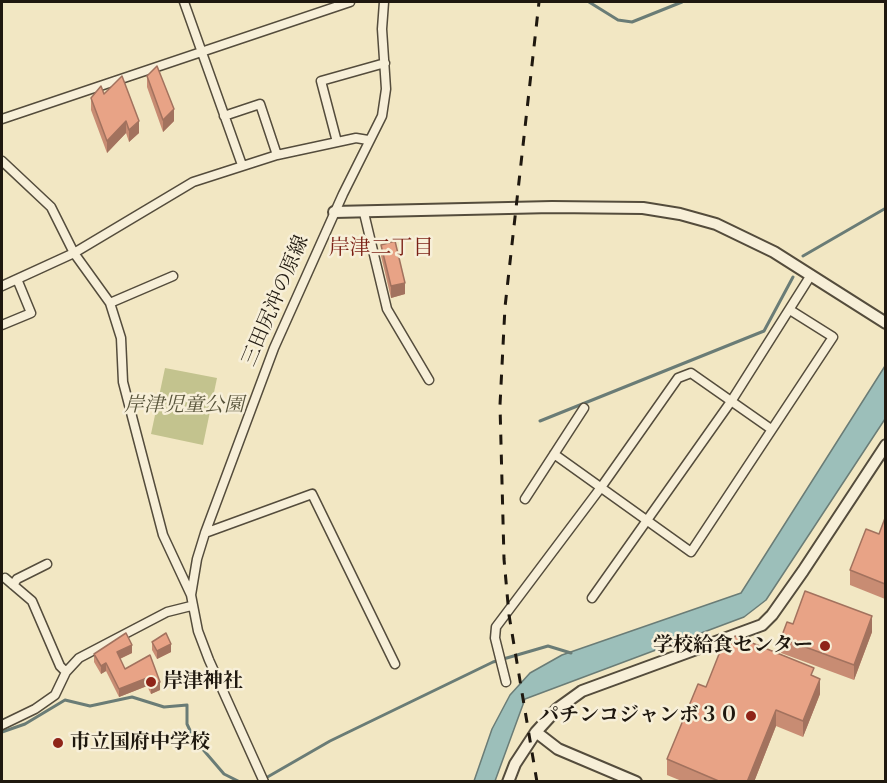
<!DOCTYPE html>
<meta charset="utf-8">
<style>
body{margin:0}
#map{position:relative;width:887px;height:783px;overflow:hidden;background:#f2e7c3;font-family:"Gentium Book Plus",serif}
canvas{display:block}
.frame{position:absolute;inset:0;border:3px solid #1f180f;pointer-events:none}
</style>
<div id="map">
<canvas width="887" height="783"></canvas>
<div class="frame"></div>
</div>
<script>
const g = document.querySelector('canvas').getContext('2d');
g.lineJoin = 'round';
function fill(path, color) { g.fillStyle = color; g.fill(path, 'evenodd'); }
const toPath = rows => new Path2D(rows.map(r => 'M' + r).join(''));
function strokePath(path, color, width, dash) { g.strokeStyle = color; g.lineWidth = width; g.lineCap = dash ? 'butt' : 'round'; g.setLineDash(dash || []); g.stroke(path); }
function write(font, color, halo, rows, align = 'center') {
  g.font = font + ' "Gentium Book Plus","Noto Serif JP",serif'; g.lineWidth = 5; g.setLineDash([]); g.textBaseline = 'middle'; g.strokeStyle = halo; g.fillStyle = color; for (const [text, x, y, turn = 0] of rows) {
    g.save(); g.translate(x, y); g.rotate((+turn || 0) * Math.PI / 180); g.textAlign = isNaN(turn) ? turn : align; if (halo) g.strokeText(text, 0, 0); g.fillText(text, 0, 0); g.restore();
  }
}
const green = toPath([
 [165,368,217,378,203,445,151,434]
]);
const water = toPath([
 [885,366,885,419,766,600,744,617,525,699,495,781,474,781,492,729,510,695,530,673,562,655,741,593,885,366]
]);
const stream = toPath([
 [589,2,618,20,632,22,682,2],
 [803,256,886,208],
 [540,421,764,331,793,277],
 [2,732,25,724,65,700,90,706,132,697,164,707,187,705,187,724,194,739,224,774,240,782],
 [264,779,330,741,493,662,548,646,571,653]
]);
const minor = toPath([
 [184,2,242,165],
 [224,116,260,104,277,155],
 [2,119,350,2],
 [337,142,321,81,385,63],
 [2,161,51,207,74,253,110,303,121,338,123,382,163,535,191,595],
 [364,213,387,309,429,380],
 [2,286,74,253,193,182,277,155,356,138,368,140],
 [110,303,173,276],
 [2,325,31,313,17,279],
 [554,454,691,552,833,337,790,310],
 [525,499,584,408],
 [205,533,312,494,395,664],
 [5,578,32,601,60,666,66,672],
 [13,585,17,579,47,564],
 [592,598,732,400,811,275],
 [506,682,495,638,496,627,602,486,678,378,691,373,771,429],
 [2,725,35,709,55,695,66,672,79,658,167,612,191,606],
 [264,782,209,660,198,631,191,595,197,559,205,533,274,348,343,194,382,116,386,89,382,29,384,2]
]);
const tertiary = toPath([
 [334,212,552,207,643,208,680,214,716,224,774,252,886,323],
 [536,732,558,749,636,782],
 [508,782,515,764,536,732,557,709,582,691,762,625,772,615,803,571,886,445]
]);
const rail = toPath([
 [537,782,509,615,504,559,500,405,505,307,539,2]
]);
const wall = toPath([
 [147,76,174,121,163,132,147,87],
 [104,94,139,133,129,142,126,133,107,153,91,110,91,98],
 [381,245,405,294,391,298,381,256],
 [885,518,885,599,850,585,850,570,879,534],
 [793,624,872,632,854,680,781,653,781,638],
 [152,642,171,652,157,659,152,650],
 [732,643,814,676,820,694,803,737,776,726,754,782,684,782,667,775,667,759,706,687],
 [132,653,120,659,125,669,150,655,160,690,151,694,147,686,119,697,106,671,101,674,94,662,94,654]
]);
const shadedWall = toPath([
 [174,109,174,121,163,132,163,120],
 [126,121,126,133,107,153,107,141],
 [139,121,139,133,129,142,129,130],
 [405,283,405,294,391,298,391,286],
 [872,616,872,632,854,680,854,665],
 [171,644,171,652,157,659,157,651],
 [132,645,132,653,117,660,117,652],
 [106,663,106,671,101,674,101,666],
 [147,678,147,686,119,697,119,689],
 [820,679,820,694,803,737,803,721],
 [160,682,160,690,151,694,151,686],
 [776,710,776,726,754,782,747,782]
]);
const building = toPath([
 [157,66,174,109,163,120,147,76,157,66],
 [122,76,139,121,129,130,126,121,107,141,91,98,101,86,104,94,122,76],
 [395,241,405,283,391,286,381,245,395,241],
 [885,518,885,584,850,570,866,529,879,534,885,518],
 [805,591,872,616,854,665,781,638,787,622,793,624,805,591],
 [126,633,132,645,117,652,125,669,150,655,160,682,151,686,147,678,119,689,106,663,101,666,94,654,126,633],
 [166,633,171,644,157,651,152,642,166,633],
 [735,636,814,668,811,675,820,679,803,721,776,710,747,782,721,782,667,759,698,684,706,687,725,639,732,643,735,636]
]);
const markers = [
 [825,646,6,"#8f2418"],
 [151,682,6,"#8f2418"],
 [751,716,6,"#8f2418"],
 [58,743,6,"#8f2418"]
];
const streetNames = [
 ["三田尻沖の原線",276,301,-67]
];
const parkNames = [
 ["岸津児童公園",184,406]
];
const poiNames = [
 ["学校給食センター",813,646],
 ["岸津神社",163,682,"left"],
 ["パチンコジャンボ３０",739,716],
 ["市立国府中学校",70,743,"left"]
];
const neighbourhoodNames = [
 ["岸津二丁目",381,249]
];
fill(green, '#c3c38e');
fill(water, '#9cbfba');
strokePath(water, '#6a7c76', 1.5);
strokePath(stream, '#6a7c76', 3);
strokePath(minor, '#544c3c', 11);
strokePath(tertiary, '#544c3c', 14);
strokePath(minor, '#f7efd8', 8);
strokePath(tertiary, '#f7efd8', 10);
strokePath(rail, '#1f180f', 3, [10, 10]);
fill(wall, '#c88c73');
fill(shadedWall, '#a2725e');
fill(building, '#e8a386');
strokePath(building, '#a2725e', 1.5);
for (const [x, y, r, color] of markers) { const dot = new Path2D(); dot.arc(x, y, r, 0, 2 * Math.PI); g.fillStyle = color; g.fill(dot); strokePath(dot, '#f7efd8', 2); }
write('20px', '#1f180f', '#f7efd8', streetNames);
write('italic 20px', '#58543b', '#f7efd8', parkNames);
write('bold 20px', '#1f180f', '#f7efd8', poiNames, 'right');
write('21px', '#7a1f14', '#f7efd8', neighbourhoodNames);
</script>
